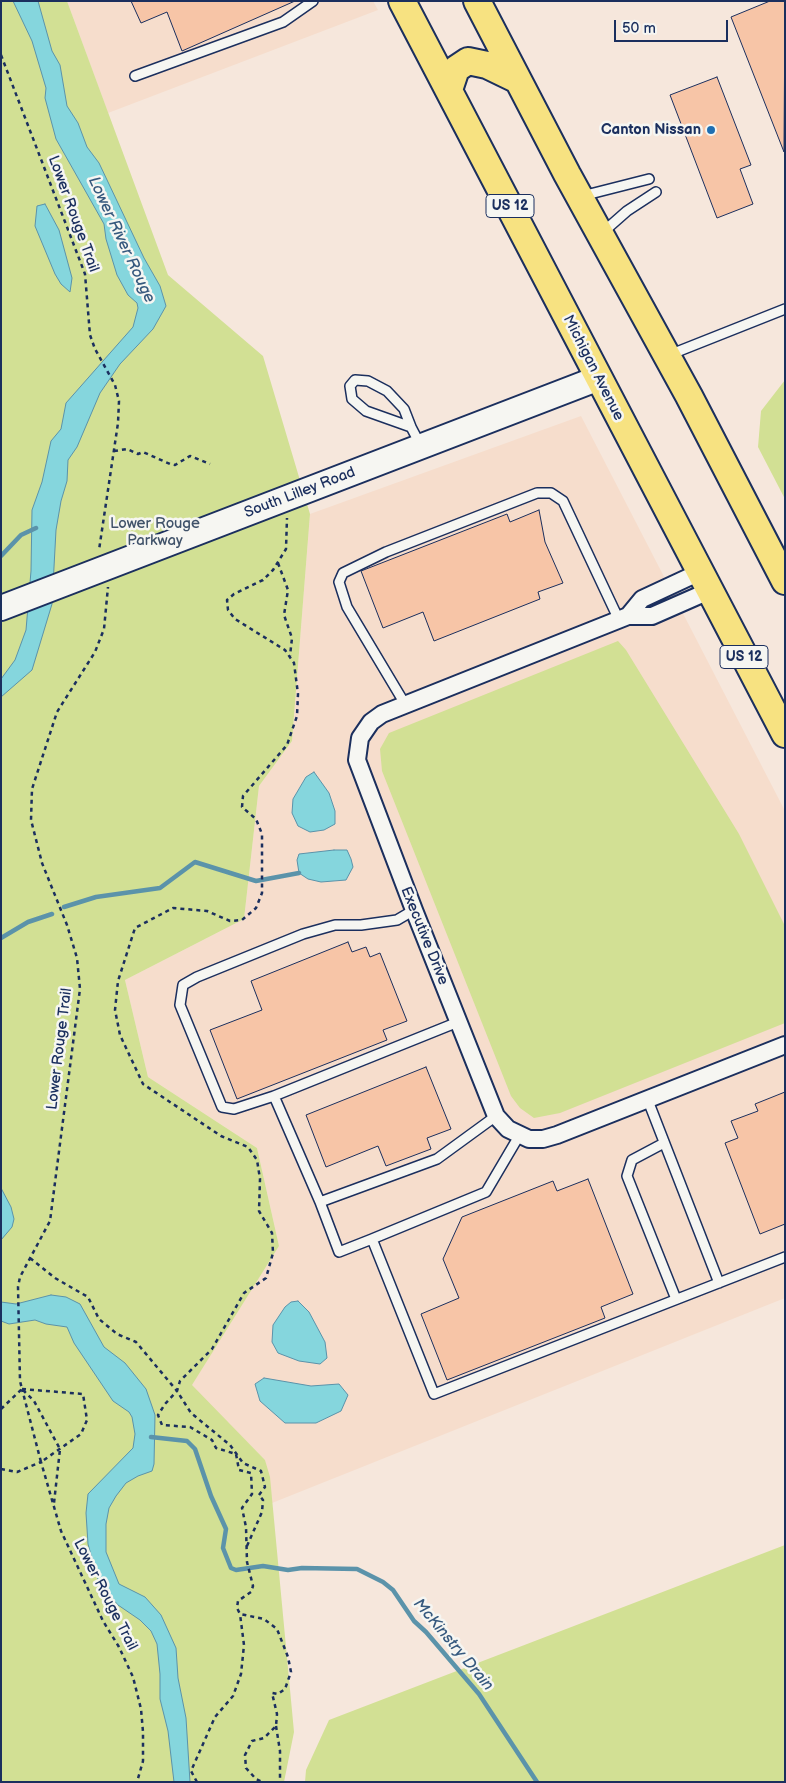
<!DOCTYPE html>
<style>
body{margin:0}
#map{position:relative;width:786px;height:1783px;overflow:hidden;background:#f6e7dc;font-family:"Balsamiq Sans",sans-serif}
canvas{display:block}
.frame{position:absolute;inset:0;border:2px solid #1b2f5e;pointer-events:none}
.scale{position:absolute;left:614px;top:20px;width:114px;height:22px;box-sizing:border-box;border:2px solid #1b2f5e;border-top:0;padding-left:6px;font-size:15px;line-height:18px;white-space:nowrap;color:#1b2f5e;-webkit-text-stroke:4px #f6f6f2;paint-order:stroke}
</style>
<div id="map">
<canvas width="786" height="1783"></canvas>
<div class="frame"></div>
<div class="scale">50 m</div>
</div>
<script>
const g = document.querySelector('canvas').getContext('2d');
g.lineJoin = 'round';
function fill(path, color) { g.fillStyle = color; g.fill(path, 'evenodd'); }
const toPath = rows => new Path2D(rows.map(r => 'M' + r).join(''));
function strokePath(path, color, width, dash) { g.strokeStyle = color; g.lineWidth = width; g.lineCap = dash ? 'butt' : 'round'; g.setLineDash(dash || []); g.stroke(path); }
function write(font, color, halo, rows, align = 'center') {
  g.font = font + ' "Balsamiq Sans",sans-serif'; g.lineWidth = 5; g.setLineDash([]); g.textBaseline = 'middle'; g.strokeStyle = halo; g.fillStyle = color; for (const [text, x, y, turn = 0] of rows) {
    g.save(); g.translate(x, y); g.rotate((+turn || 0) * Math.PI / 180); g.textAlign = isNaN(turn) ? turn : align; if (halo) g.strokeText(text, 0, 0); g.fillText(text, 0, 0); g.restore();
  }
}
const built = toPath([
 [67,1,373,1,378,10,108,113],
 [581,416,785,811,785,1298,272,1503,265,1460,191,1386,279,1246,257,1148,148,1077,125,980,244,919,259,786,292,741,310,514]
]);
const green = toPath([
 [1,1,67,1,168,275,263,356,310,514,292,741,259,786,244,919,125,980,148,1077,257,1148,279,1246,192,1385,265,1460,270,1477,294,1732,284,1782,1,1782],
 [785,380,785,499,758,447,761,411],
 [618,641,626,650,739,834,785,926,785,1023,560,1113,534,1118,520,1108,511,1096,382,771,380,749,389,733],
 [785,1545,785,1782,305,1782,306,1770,329,1720]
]);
const water = toPath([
 [13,1,38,1,52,51,60,65,67,106,78,123,87,147,99,163,144,258,160,286,166,306,153,329,120,364,100,393,77,447,68,460,67,481,61,501,56,530,52,604,32,670,1,697,1,679,15,660,26,630,31,571,32,510,42,482,51,441,61,429,66,403,133,327,138,308,137,303,128,295,117,275,106,239,104,224,56,139,45,98,46,88,32,41,13,1],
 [45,204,59,230,72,278,70,292,61,284,55,274,35,226,37,206,45,204],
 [314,772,329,793,335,811,335,824,324,830,310,832,298,826,292,813,293,799,306,777,314,772],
 [334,850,347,850,351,859,353,867,346,880,321,882,308,879,299,873,297,860,299,854,334,850],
 [1,1188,11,1207,14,1219,12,1227,1,1240,1,1188],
 [51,1295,66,1297,80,1304,104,1347,125,1363,146,1389,155,1415,154,1464,152,1471,138,1476,126,1483,116,1496,109,1508,106,1524,106,1552,119,1584,145,1597,161,1615,176,1648,178,1678,186,1718,190,1782,174,1782,168,1731,160,1699,160,1674,157,1644,151,1631,140,1620,118,1605,99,1583,88,1544,86,1513,88,1494,133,1448,135,1434,132,1417,129,1412,113,1401,74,1343,67,1327,46,1324,35,1320,9,1324,1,1321,1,1302,16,1304,51,1295],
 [298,1301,309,1312,325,1342,327,1358,320,1364,299,1361,278,1353,272,1342,273,1325,285,1307,291,1302,298,1301],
 [264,1378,311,1386,339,1384,348,1395,341,1411,316,1423,285,1423,260,1401,255,1384,264,1378]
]);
const stream = toPath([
 [1,556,21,535,36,528],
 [64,907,96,897,160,888,195,862,256,881,299,873],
 [1,938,28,922,52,914],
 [151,1437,187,1441,195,1449,211,1496,226,1529,223,1548,231,1568,236,1570,263,1566,288,1570,302,1568,357,1569,383,1582,393,1590,414,1621,426,1632,479,1694,537,1782]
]);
const building = toPath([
 [131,1,295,1,182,51,167,12,141,23,131,1],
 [770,1,785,1,784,152,731,17,770,1],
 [717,77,751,165,740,169,753,204,717,218,670,95,717,77],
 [539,510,545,542,563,583,538,592,540,599,434,641,423,612,383,628,361,571,507,514,510,522,539,510],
 [348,942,352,952,366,947,370,957,380,953,407,1021,383,1030,387,1040,237,1099,210,1030,262,1010,251,981,348,942],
 [426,1067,451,1129,427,1138,431,1149,386,1166,378,1146,326,1167,306,1115,426,1067],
 [785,1092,785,1224,760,1234,725,1143,738,1138,731,1121,758,1111,755,1104,785,1092],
 [588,1179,633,1294,601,1307,605,1318,447,1380,421,1314,459,1298,443,1259,462,1217,553,1181,557,1191,588,1179]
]);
const path = toPath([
 [1,55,85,274,90,335,95,349,115,385,119,401,118,423,99,550],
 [114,451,127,449,138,454,143,452,170,464,175,465,190,456,210,464],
 [278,563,288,590,284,615,292,638,290,656],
 [30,1258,55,1278,88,1297,99,1319,117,1334,136,1342,177,1391,165,1404,158,1415,162,1425,190,1427,212,1440,216,1448,236,1454,239,1470,251,1473,252,1494,242,1508,246,1527,247,1562,253,1586,251,1592,238,1601,237,1608,240,1614,264,1619,277,1629,288,1657,291,1672,285,1689,278,1694,272,1693,277,1714,276,1726,264,1738,252,1741,245,1755,246,1768,256,1779,262,1782],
 [22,1389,83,1394,87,1420,81,1434,41,1462,22,1389],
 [23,1390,34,1401,60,1449,54,1503],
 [1,1409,22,1389,20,1381,18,1287,20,1277,50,1221,80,989,77,958,67,925,42,863,31,820,32,789,57,712,95,652,104,629,108,587],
 [1,1469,17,1472,41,1462,61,1531,103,1621,119,1647,133,1677,141,1709,143,1732,143,1761,137,1782],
 [259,1495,265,1487,261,1471,243,1463,230,1445,191,1413,177,1391,180,1381,212,1349,244,1293,266,1278,273,1253,272,1233,259,1211,260,1179,257,1160,248,1147,221,1136,143,1084,120,1035,115,1010,118,981,135,928,173,908,207,911,230,921,242,920,256,908,262,893,262,834,256,819,242,807,243,796,287,745,297,716,298,694,294,663,285,650,235,619,228,610,227,600,234,594,263,580,273,570,286,549,287,518],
 [247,1546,262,1512,263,1500,259,1495],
 [276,1726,280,1751,280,1782],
 [197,1782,191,1771,215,1717,233,1696,241,1674,244,1645,240,1614]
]);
const lane = toPath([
 [135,76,283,22,313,1],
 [582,196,649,179],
 [602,233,627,211,656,192],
 [669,355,785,309],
 [411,427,404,409,387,391,368,381,355,380,350,386,352,399,366,411,411,427,421,446],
 [405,704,347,607,339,582,343,573,386,552,537,493,551,493,563,501,619,620],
 [414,910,397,920,361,925,335,925,303,934,197,977,183,985,180,1005,222,1107,234,1109,274,1096,320,1202,437,1159,496,1116],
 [274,1096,458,1022],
 [647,1098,719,1283],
 [519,1136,486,1192,372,1239,434,1394,785,1257],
 [664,1143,632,1160,627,1176,676,1299],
 [320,1202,339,1252,372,1239]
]);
const street = toPath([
 [709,591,652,616,628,616,382,714,371,722,360,738,357,760,414,910,496,1116,508,1129,529,1139,543,1139,557,1135,785,1045],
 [628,616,642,599,700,572]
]);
const secondary = toPath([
 [1,608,599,378]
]);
const primary = toPath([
 [402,1,785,734],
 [477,1,567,174,689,396,785,581],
 [449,90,456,69,468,61,487,65,518,80]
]);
const markers = [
 [711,130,5,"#1f6fb2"]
];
const shields = [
 [510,206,48],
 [744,657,48]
];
const shieldNames = [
 ["US 12",510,206],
 ["US 12",744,657]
];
const poiNames = [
 ["Canton Nissan",701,130]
];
const streetNames = [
 ["Lower Rouge Trail",73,214,70],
 ["Michigan Avenue",593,368,63],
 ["South Lilley Road",300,493,-21],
 ["Executive Drive",424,936,68],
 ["Lower Rouge Trail",60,1049,-83],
 ["Lower Rouge Trail",105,1595,63]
];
const parkNames = [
 ["Lower Rouge",155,524],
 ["Parkway",155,541]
];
const waterNames = [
 ["Lower River Rouge",121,240,65],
 ["McKinstry Drain",453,1645,50]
];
fill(built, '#f6ddcc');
fill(green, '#d2e094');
fill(water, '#85d6dd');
strokePath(water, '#5b93aa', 1);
strokePath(stream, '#5b93aa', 4.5);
fill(building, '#f7c5a7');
strokePath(building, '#1b2f5e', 1);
strokePath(lane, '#1b2f5e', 12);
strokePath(street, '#1b2f5e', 20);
strokePath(secondary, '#1b2f5e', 28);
strokePath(primary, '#1b2f5e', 30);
strokePath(path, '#1b2f5e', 2.5, [4, 4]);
strokePath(lane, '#f6f6f2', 9);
strokePath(street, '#f6f6f2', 16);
strokePath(secondary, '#f6f6f2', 24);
strokePath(primary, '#f7e281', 26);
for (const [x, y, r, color] of markers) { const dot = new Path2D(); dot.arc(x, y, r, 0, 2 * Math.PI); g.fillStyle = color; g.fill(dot); strokePath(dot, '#f6f6f2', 2); }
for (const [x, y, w] of shields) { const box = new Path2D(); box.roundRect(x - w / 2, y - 11.5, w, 23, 4); g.fillStyle = '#f6f6f2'; g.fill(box); strokePath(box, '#1b2f5e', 1); }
write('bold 14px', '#1b2f5e', null, shieldNames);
write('bold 15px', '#1b2f5e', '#f6f6f2', poiNames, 'right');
write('15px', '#1b2f5e', '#f6f6f2', streetNames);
write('15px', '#405269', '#f6f6f2', parkNames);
write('italic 16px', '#36597e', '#f6f6f2', waterNames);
</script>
